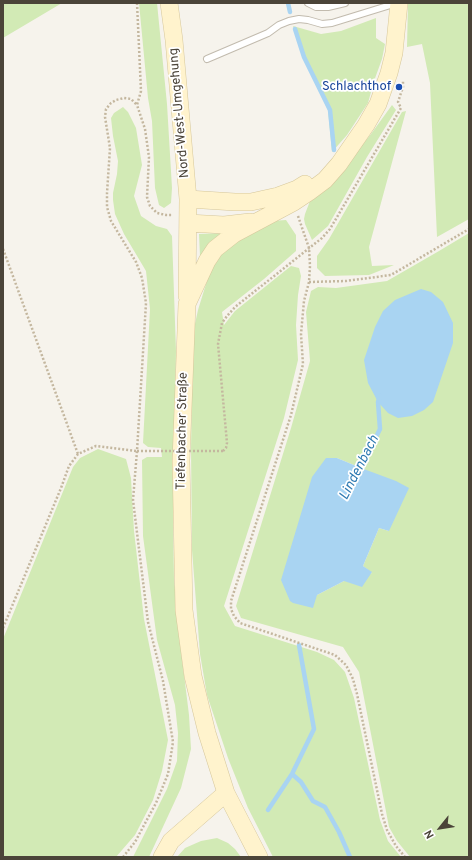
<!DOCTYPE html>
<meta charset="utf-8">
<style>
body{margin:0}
#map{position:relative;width:472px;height:860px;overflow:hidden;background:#f6f3ec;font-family:Overpass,sans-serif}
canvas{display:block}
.frame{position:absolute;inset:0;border:4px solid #4b4439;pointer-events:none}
.north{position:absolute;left:420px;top:808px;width:40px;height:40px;-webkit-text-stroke:3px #fff;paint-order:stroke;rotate:240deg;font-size:11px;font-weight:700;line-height:16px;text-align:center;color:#4b4439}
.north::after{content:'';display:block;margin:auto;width:14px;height:18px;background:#4b4439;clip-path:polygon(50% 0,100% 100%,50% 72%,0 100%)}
</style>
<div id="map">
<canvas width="472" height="860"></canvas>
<div class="frame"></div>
<div class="north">N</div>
</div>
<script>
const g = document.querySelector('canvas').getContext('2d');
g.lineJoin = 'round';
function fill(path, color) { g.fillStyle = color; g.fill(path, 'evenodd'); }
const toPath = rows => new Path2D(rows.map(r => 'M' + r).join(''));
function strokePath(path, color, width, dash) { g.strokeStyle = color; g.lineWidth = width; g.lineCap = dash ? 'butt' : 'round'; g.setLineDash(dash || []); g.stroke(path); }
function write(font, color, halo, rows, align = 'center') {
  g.font = font + ' Overpass,sans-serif'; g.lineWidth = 3.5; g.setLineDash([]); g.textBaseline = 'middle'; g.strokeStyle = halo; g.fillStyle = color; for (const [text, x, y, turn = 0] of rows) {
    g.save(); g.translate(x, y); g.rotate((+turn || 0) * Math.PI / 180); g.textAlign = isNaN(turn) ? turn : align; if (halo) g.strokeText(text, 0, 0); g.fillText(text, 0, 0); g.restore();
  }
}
const green = toPath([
 [3,3,62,3,3,38],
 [139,3,157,3,167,104,172,188,171,203,164,208,159,205,155,188,152,121,148,98],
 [408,3,469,3,469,219,437,237,430,83,422,44,407,47],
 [376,18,376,38,385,44,382,59,374,81,368,103,347,135,332,152,328,110,303,58,293,26,321,34,341,31],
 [392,105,396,110,367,157,328,226,312,240,305,224,304,219,305,214,310,201,344,167,371,134],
 [123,107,128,112,136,128,142,165,134,196,141,216,156,226,167,229,172,236,176,351,173,519,174,579,180,642,189,715,191,749,181,788,149,857,133,857,167,789,177,761,178,733,175,705,157,640,143,536,142,460,147,457,162,457,161,448,148,447,143,443,150,309,146,271,124,234,115,214,113,200,113,193,117,174,118,161,113,136,111,118,114,113],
 [406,111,369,247,372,266,394,265,369,275,325,276,317,268,317,256,329,239,402,112],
 [286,220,296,235,296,251,264,279,222,312,224,325,235,311,291,266,299,268,301,276,298,295,296,325,298,360,284,418,224,606,235,626,317,652,334,660,345,672,354,698,380,820,388,841,401,857,273,857,248,808,228,758,207,695,200,654,192,550,191,448,193,333,198,310,210,271,226,248,272,221],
 [223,233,200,256,199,234],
 [469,233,469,857,410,857,397,841,389,827,359,672,343,647,241,618,236,606,291,428,310,361,306,312,311,291,318,287,336,288,387,281,439,251],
 [337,458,361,468,389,531,379,528,363,566,372,573,344,581,317,595],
 [98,449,126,459,131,478,134,531,144,619,168,740,162,771,153,800,135,835,116,857,3,857,3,639,73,467,80,458],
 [217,838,228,843,235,849,241,857,177,857,185,848,201,841]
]);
const water = toPath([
 [421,289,431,292,443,302,453,323,453,343,433,402,424,410,412,416,398,418,388,413,378,402,368,383,364,360,375,327,383,311,395,300],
 [326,458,337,458,361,468,396,481,409,488,389,531,379,528,363,566,372,572,362,587,344,581,317,595,313,608,293,603,290,601,281,580,312,477]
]);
const stream = toPath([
 [288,3,290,12],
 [295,29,304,57,330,110,334,150],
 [358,473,380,429,378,402,380,396],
 [292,774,301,782,313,801,325,807,339,832,350,857],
 [268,810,292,774,314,729,299,645]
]);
const path = toPath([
 [137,3,141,91,137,105,145,129,149,157,147,197,150,206,157,213,166,215,173,215],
 [298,216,309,248,310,266,309,282,304,301,301,334,303,364,291,415,231,601,231,609,234,616,240,623,335,655,346,665,353,679,357,694,382,814,387,830,396,846,405,857],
 [3,249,78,454],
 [309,282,346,281,391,275,469,229],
 [223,451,226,448,227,443,218,344,222,323,227,316,235,307,322,238,330,229,401,108,398,102,403,87,403,81],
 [3,628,61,488,69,466,78,454,96,446,137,451],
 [123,857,135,842,156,803,168,774,173,742,163,681,148,622,133,500,137,451,146,303,142,278,136,262,111,221,107,207,107,193,110,148,105,117,106,109,111,103,116,100,124,98,131,99,137,105]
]);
const service = toPath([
 [308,3,316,7,328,7,345,3],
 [207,59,268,33,279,25,289,21,299,19,308,20,322,24,332,23,397,3]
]);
const secondary = toPath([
 [169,3,174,40,188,199,187,296],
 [188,199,235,202,251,202,278,196,297,189,305,184],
 [188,223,224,225,250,222],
 [162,857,171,841,226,793],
 [259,857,226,793,207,733,193,676,184,610,181,461,187,304,207,261,215,249,234,234,294,202,309,192,325,180,339,164,366,125,378,104,389,73,394,53,399,3]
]);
const pathBridge = toPath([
 [137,451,223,451]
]);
const markers = [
 [399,87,4,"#1a4fb4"]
];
const transitNames = [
 ["Schlachthof",391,87]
];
const streetNames = [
 ["Nord-West-Umgehung",180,113,-95],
 ["Tiefenbacher Straße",183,431,-89]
];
const waterNames = [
 ["Lindenbach",360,468,-63]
];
fill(green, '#d2eab5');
fill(water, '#a9d4f2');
strokePath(stream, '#a9d4f2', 4.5);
strokePath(service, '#c2bbae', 8);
strokePath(secondary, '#d6c79b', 18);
strokePath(path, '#c4b79f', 2.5, [2, 2]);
strokePath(service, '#fff', 6);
strokePath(secondary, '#fff3cd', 17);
strokePath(pathBridge, '#c4b79f', 2.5, [2, 2]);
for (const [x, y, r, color] of markers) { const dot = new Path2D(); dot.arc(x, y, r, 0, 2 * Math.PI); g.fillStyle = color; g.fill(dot); strokePath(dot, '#fff', 1.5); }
write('13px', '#164399', '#fff', transitNames, 'right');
write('13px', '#4b4439', '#fff', streetNames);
write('italic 14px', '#2e7ab2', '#fff', waterNames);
</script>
